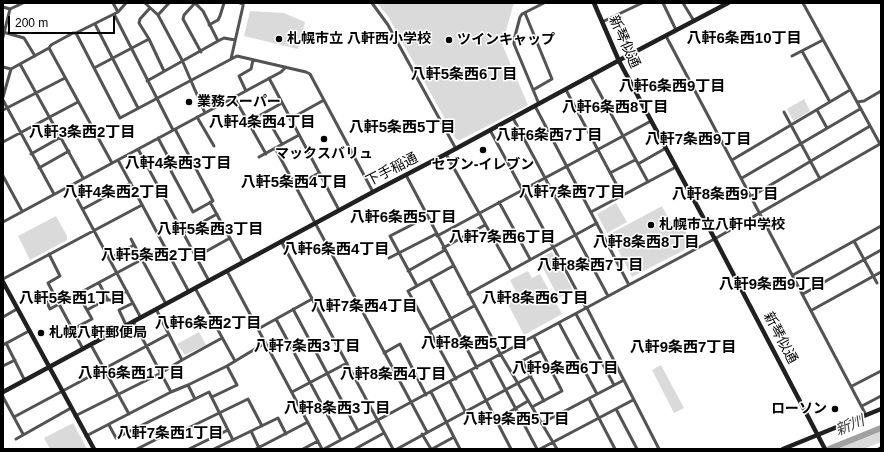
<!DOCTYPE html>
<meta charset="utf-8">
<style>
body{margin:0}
#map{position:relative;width:884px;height:452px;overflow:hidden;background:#fff;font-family:Arial,sans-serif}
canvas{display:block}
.frame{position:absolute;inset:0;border:4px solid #000;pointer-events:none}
.scale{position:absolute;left:8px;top:16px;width:107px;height:18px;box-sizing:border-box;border:2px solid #000;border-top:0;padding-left:5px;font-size:12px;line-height:14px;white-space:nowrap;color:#000;-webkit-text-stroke:3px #fff;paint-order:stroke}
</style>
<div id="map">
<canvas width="884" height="452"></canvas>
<div class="frame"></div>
<div class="scale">200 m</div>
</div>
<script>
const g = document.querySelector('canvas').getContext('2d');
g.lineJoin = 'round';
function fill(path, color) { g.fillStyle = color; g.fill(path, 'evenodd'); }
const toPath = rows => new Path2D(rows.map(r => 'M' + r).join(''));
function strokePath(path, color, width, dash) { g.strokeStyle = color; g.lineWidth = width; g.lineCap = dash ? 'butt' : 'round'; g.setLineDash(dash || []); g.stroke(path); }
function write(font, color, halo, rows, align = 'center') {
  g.font = font + ' Arial,"Noto Sans JP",sans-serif'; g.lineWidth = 3; g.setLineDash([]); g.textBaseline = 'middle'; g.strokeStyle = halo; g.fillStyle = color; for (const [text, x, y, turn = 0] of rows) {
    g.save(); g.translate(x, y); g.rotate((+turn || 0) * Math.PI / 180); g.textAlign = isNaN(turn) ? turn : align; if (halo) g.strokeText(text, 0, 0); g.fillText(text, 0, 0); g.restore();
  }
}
const green = toPath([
 [377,3,514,3,502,44,528,105,460,140,456,139,388,16],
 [250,11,284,13,305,22,298,49,244,36],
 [804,99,810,111,794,121,793,120,787,109],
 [616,203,627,222,607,233,597,214],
 [662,206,675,230,683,226,692,246,632,277,610,234],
 [56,216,67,236,67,240,30,260,18,236],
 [552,252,572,288,572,290,559,298,538,259],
 [528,271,532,278,540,274,562,314,524,335,509,306,515,290,510,280],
 [199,332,206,345,185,355,177,344],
 [661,365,684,408,674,413,652,370],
 [73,423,87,449,50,449,44,438],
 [881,430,881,442,864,449,836,449]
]);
const river = toPath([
 [829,449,881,428]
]);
const street = toPath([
 [113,3,118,12],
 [145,3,158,15,182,60,205,113],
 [195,3,184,15,183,19,201,52],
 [372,3,388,25,456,149],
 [663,3,676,30],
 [683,3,694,21],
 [3,7,10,9,23,3],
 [150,8,140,19,139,23,149,39,164,71],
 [525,13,552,79,533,90],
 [114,14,173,130],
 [158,15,169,3],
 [602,22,642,3],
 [95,24,138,108],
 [209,25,218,20,220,16,224,3],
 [3,32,24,38,35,56],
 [76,33,120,118,237,56,306,72,310,74,373,192],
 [666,36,866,415],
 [3,37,10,9],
 [218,41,224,38,235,40],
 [49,48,112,163],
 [802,51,830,102],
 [792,56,823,40],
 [231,59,243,6,243,4,240,3],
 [20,64,83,178],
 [3,67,11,69,49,48,51,45,73,33,76,33,118,12,126,3],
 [94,68,149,39],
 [591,77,648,182],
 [269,78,339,210],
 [147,81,218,41,203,11,195,3],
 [566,90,622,195],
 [246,91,239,76,251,69,253,60],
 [3,97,11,69],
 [234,97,266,154],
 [3,100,54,194],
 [857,102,864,101,881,91],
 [539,104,514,44,514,40,520,17,522,14,544,3],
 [535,106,629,285],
 [3,110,65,78],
 [817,110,827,128],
 [784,112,820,179],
 [264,113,282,144],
 [197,117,214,146],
 [513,118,608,296],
 [290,119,324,100],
 [248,122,282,103],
 [490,130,586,308],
 [158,138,172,164,171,171,193,212,213,201,175,129],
 [3,142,78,102],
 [275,148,427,432],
 [138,149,209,281],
 [31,154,61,137],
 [446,154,511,270],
 [259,157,299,135],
 [118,160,189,292],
 [732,160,850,90],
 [638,164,666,148],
 [39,168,69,151],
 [610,173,635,160],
 [406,175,501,355,557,449],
 [3,176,22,211],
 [742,178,860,109],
 [70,186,141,318],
 [295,186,319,173],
 [752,196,870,126],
 [210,202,243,262],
 [499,202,530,259],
 [83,209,131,183],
 [591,212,676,167],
 [3,222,281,72,286,67],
 [183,233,217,214],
 [437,236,651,121],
 [131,239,166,304],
 [281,241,393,449],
 [854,241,877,283],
 [443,248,485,225],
 [196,257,230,238],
 [389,258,436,234],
 [109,259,134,245],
 [453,266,408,291,456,379],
 [227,271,322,449],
 [408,271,445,250],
 [793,275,881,226],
 [3,279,142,205],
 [430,279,477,368],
 [99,283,108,300],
 [417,286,390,236,427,217],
 [195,288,235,361],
 [43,294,50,309,59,304,48,283,60,276,49,254],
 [468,294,597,223],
 [803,294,881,250],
 [587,308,659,449],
 [156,309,182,360],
 [293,309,358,431],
 [87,310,105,300,111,300,127,291],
 [812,310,881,272],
 [576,314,614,385],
 [3,317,17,309],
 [276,319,341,440],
 [133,321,171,392],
 [559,323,597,394],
 [126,325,119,310,133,303],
 [73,329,92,319,78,294],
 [258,329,312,299],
 [430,330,474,306],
 [6,343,25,381],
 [3,345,29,331],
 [91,345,129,414],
 [83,349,59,304,165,247],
 [541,351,522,361,544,401],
 [384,353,400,344,426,395],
 [490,360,537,449],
 [3,366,15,360],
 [471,371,511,449],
 [450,382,465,411],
 [188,385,195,399],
 [852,386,881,371],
 [292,392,347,363],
 [431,392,460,449],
 [3,397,23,434],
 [212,397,237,385,227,366],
 [589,399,615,449],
 [862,406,881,396],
 [532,407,562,391,534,337],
 [616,409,637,449],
 [75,416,161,373,182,360,222,338],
 [14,417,169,334],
 [496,420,528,401],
 [542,423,624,380],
 [109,425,116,438,209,392,233,440],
 [251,431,259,448],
 [422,434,431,449],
 [86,436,171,392,188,385,227,366,265,343],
 [16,439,71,408],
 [137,449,171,432,178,433,248,399,262,426],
 [189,449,228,430],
 [214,449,278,418,286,434],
 [256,449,308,422],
 [303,449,318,441],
 [324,449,718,237,880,144,803,3],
 [355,449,384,433],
 [397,449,531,376],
 [432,449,454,437],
 [540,449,633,400]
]);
const secondary = toPath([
 [594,3,619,61,717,243,825,449],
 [3,282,94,449],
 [3,392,373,192,446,154,627,56,728,3],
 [783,449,881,409],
 [880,449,881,449]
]);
const markers = [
 [279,39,4,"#000"],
 [449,40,4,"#000"],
 [189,102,4,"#000"],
 [324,139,4,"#000"],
 [483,150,4,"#000"],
 [651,225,4,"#000"],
 [41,333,4,"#000"],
 [835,409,4,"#000"]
];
const poiNames = [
 ["札幌市立 八軒西小学校",287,39],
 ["ツインキャップ",457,40],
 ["業務スーパー",197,102],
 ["マックスバリュ",324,154,"center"],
 ["セブン-イレブン",483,165,"center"],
 ["札幌市立八軒中学校",659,225],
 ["札幌八軒郵便局",49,333],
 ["ローソン",827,409,"right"]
];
const streetNames = [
 ["新琴似通",624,42,66],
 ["下手稲通",392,170,-27],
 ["新琴似通",780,338,62]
];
const neighbourhoodNames = [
 ["八軒6条西10丁目",744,39],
 ["八軒5条西6丁目",464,75],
 ["八軒6条西9丁目",672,87],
 ["八軒6条西8丁目",615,108],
 ["八軒4条西4丁目",262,123],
 ["八軒5条西5丁目",402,128],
 ["八軒3条西2丁目",82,133],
 ["八軒6条西7丁目",549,136],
 ["八軒7条西9丁目",698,140],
 ["八軒4条西3丁目",178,164],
 ["八軒5条西4丁目",294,183],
 ["八軒4条西2丁目",116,193],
 ["八軒7条西7丁目",572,193],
 ["八軒8条西9丁目",725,195],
 ["八軒6条西5丁目",403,218],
 ["八軒5条西3丁目",210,230],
 ["八軒7条西6丁目",502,238],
 ["八軒8条西8丁目",646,243],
 ["八軒6条西4丁目",336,250],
 ["八軒5条西2丁目",154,256],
 ["八軒8条西7丁目",590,266],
 ["八軒9条西9丁目",772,285],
 ["八軒5条西1丁目",72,299],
 ["八軒8条西6丁目",535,299],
 ["八軒7条西4丁目",364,307],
 ["八軒6条西2丁目",208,324],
 ["八軒8条西5丁目",474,344],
 ["八軒7条西3丁目",307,347],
 ["八軒9条西7丁目",683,348],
 ["八軒9条西6丁目",565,369],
 ["八軒6条西1丁目",131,374],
 ["八軒8条西4丁目",393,375],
 ["八軒8条西3丁目",337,409],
 ["八軒9条西5丁目",516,420],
 ["八軒7条西1丁目",170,434]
];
const waterNames = [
 ["新川",850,426,-22]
];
fill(green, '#dadada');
strokePath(river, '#a1a1a1', 6);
strokePath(street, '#535353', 3);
strokePath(secondary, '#202020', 4.5);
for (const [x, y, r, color] of markers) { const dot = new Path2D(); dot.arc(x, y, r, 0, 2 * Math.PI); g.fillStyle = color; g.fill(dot); strokePath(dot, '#fff', 1.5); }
write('bold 14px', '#000', '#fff', poiNames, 'left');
write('14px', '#000', '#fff', streetNames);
write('bold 15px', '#000', '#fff', neighbourhoodNames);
write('italic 15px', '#424242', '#fff', waterNames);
</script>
